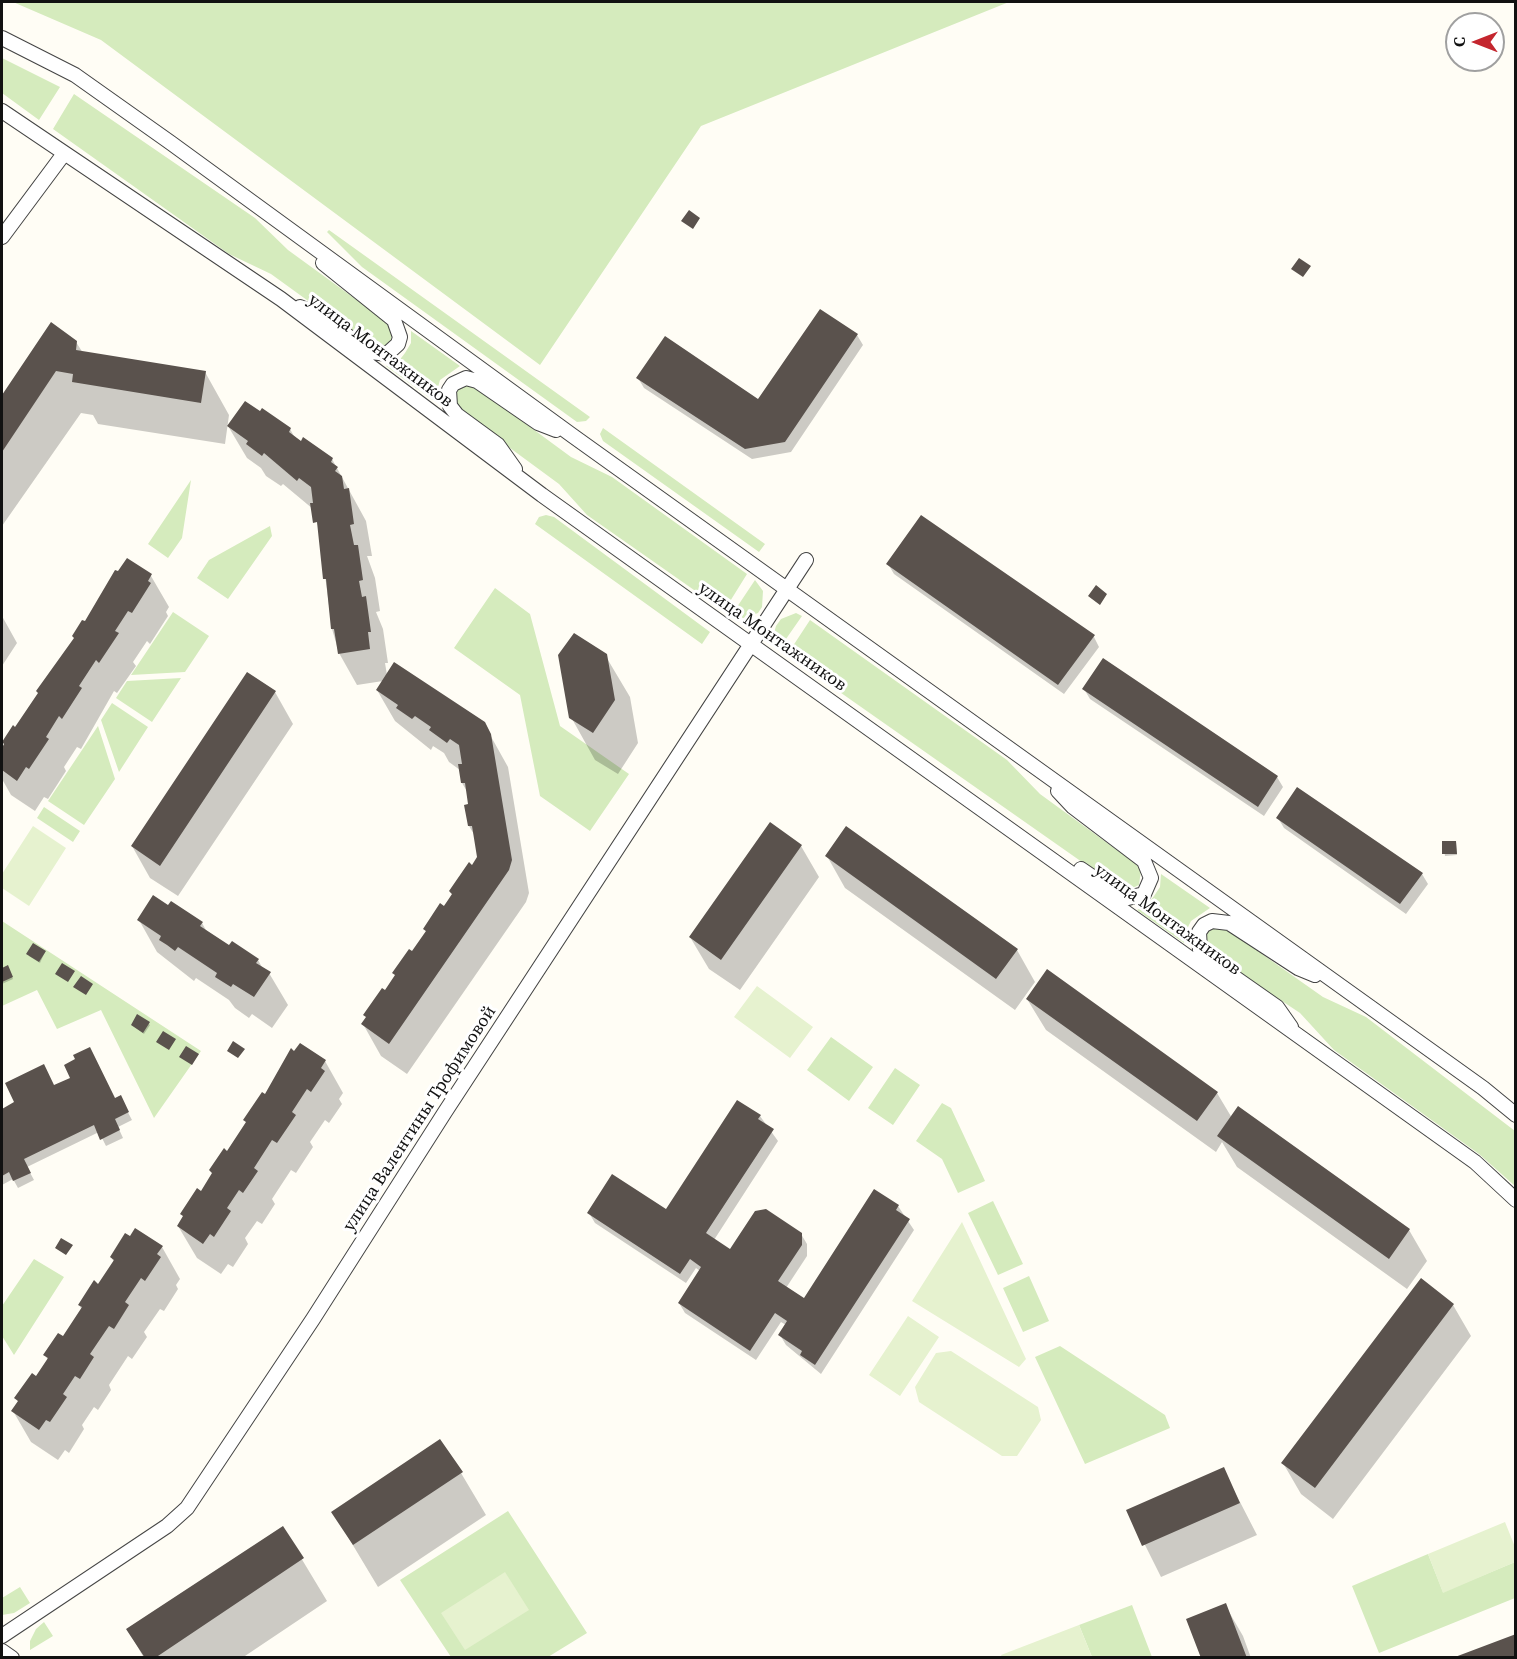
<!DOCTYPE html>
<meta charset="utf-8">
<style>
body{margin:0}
#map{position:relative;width:1517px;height:1659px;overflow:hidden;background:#fffdf5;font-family:"Source Serif 4",serif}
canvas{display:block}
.frame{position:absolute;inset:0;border:3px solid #111;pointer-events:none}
.north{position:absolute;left:1445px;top:12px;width:60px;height:60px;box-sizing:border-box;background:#fff;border:2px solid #a0a0a0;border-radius:50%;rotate:270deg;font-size:16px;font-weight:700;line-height:24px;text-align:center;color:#111}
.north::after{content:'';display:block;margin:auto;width:21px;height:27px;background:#c4262e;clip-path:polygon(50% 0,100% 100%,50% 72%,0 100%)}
</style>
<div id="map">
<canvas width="1517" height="1659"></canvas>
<div class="frame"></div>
<div class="north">С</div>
</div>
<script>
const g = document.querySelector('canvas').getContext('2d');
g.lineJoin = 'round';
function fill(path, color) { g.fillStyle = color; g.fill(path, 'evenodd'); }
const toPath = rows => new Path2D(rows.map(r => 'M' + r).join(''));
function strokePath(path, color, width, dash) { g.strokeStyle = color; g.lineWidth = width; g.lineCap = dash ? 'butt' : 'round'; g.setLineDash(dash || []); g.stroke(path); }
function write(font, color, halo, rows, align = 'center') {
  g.font = font + ' "Source Serif 4",serif'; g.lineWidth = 6; g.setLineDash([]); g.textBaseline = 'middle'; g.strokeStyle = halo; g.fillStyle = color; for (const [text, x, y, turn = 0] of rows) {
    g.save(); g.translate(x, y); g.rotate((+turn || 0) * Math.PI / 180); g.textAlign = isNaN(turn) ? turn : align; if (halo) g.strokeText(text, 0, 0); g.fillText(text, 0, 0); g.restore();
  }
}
const green = toPath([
 [13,2,1009,2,701,126,540,365,101,40],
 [2,58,60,87,39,120,2,93],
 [74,94,255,218,288,250,387,322,394,329,390,344,377,348,369,345,271,274,229,254,53,129],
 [329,230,590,417,586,421,577,422,362,267,327,232],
 [411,331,460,366,440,380,434,401,386,366,398,362,405,353,411,343],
 [464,384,473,385,571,457,612,477,747,574,724,611,587,515,559,484,457,409,455,392],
 [603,428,765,544,759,552,603,441,600,434],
 [191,480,182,538,168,558,148,544],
 [546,515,554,517,710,632,702,644,535,524,539,517],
 [270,526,272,536,228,599,197,578,209,560],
 [755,580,763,591,762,607,758,613,744,618,731,616],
 [495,588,530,614,560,726,629,774,590,831,540,796,520,695,454,648],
 [173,612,209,636,185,672,131,675],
 [796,613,802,616,779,649,774,633,776,626,781,619],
 [810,620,1007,760,1040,794,1136,864,1141,870,1139,885,1128,890,1119,888,787,655],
 [181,678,152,722,116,698,127,681],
 [112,703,148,727,119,772,101,720],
 [98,726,115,779,84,825,48,801],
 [44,807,80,831,73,842,37,818],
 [1161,874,1210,908,1191,921,1186,931,1184,943,1137,910,1147,905,1154,896,1160,887],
 [2,921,201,1051,154,1118,101,1010,57,1029,37,990,2,1006],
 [1217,926,1225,928,1323,997,1366,1017,1515,1131,1515,1186,1479,1154,1334,1050,1300,1013,1210,953,1205,945,1204,938,1206,931],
 [831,1037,873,1067,849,1101,807,1070],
 [895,1068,920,1085,893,1125,868,1108],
 [942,1103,951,1108,985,1181,958,1193,942,1159,916,1141],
 [993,1201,1023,1264,998,1275,968,1213],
 [34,1259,64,1277,14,1355,2,1336,2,1306],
 [1029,1276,1049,1321,1023,1332,1003,1288],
 [1060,1346,1165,1415,1170,1428,1085,1464,1035,1357],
 [508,1511,587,1633,548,1657,451,1657,400,1580],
 [1428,1554,1443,1592,1515,1562,1515,1598,1379,1653,1352,1586],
 [20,1587,30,1603,14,1613,2,1615,2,1598],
 [1132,1605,1152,1657,1092,1657,1079,1625],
 [44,1622,53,1636,30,1650,30,1641,36,1629]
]);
const pitch = toPath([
 [33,826,66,848,29,906,2,888,2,874],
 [757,986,813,1027,790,1058,734,1017],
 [962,1222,1026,1359,1019,1367,912,1301],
 [908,1316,939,1337,900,1396,869,1375],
 [951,1351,1038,1407,1041,1420,1017,1456,1002,1456,919,1402,915,1387,936,1353],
 [1505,1522,1515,1547,1515,1562,1443,1593,1428,1554],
 [505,1572,529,1610,465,1650,441,1613],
 [1079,1625,1092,1657,1002,1657,1001,1655]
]);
const shadow = toPath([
 [51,325,76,342,83,353,205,372,229,415,225,444,98,424,93,415,81,413,2,526,2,398],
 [857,335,863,345,791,452,752,459,644,388,638,378,758,401],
 [228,426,290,429,295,438,332,459,366,521,372,556,367,556,375,578,380,611,376,612,383,629,388,663,385,663,387,675,484,724,508,767,529,893,526,902,407,1074,381,1056,363,1024,427,933,424,929,453,895,450,892,479,858,475,836,469,826,468,793,462,783,460,770,449,762,444,753,433,746,431,750,395,721,377,690,383,681,357,685,339,653,332,629,319,529,313,509,283,484,281,486,266,476,261,468,247,458],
 [127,560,151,576,169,607,166,612,168,616,150,644,147,641,133,662,136,666,117,693,114,691,81,749,77,747,64,767,66,771,48,799,44,797,35,811,11,795,2,779,2,748],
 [888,564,1094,637,1099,647,1064,694,894,574],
 [2,616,17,643,2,666],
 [605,655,630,697,638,743,618,774,595,760,571,717],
 [1084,689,1277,777,1283,787,1264,816,1090,699],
 [275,692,293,724,178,896,150,878,132,846],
 [1278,818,1422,874,1428,884,1406,914,1284,828],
 [1456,842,1457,855,1445,856,1443,843],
 [801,846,819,877,740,990,709,969,690,937],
 [827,856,1017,950,1035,982,1015,1010,845,888],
 [169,907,202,923,207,932,230,947,258,960,263,969,269,973,288,1005,272,1028,252,1014,249,1018,235,1008,229,1000,196,978,194,981,157,952,139,920],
 [45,952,40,963,29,956],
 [7,967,13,979,2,984,2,969],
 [1027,999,1217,1093,1232,1118,1409,1230,1427,1261,1407,1289,1237,1167,1222,1142,1216,1152,1046,1030],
 [138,1016,150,1025,144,1034,132,1025],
 [325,1061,343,1093,339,1099,342,1104,329,1123,325,1120,310,1142,313,1147,296,1173,291,1170,272,1199,275,1204,262,1224,257,1221,245,1238,248,1244,233,1267,228,1264,221,1274,197,1258,178,1226,184,1218,182,1214,201,1193,247,1124,245,1120,266,1096],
 [54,1087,115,1100,124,1105,132,1120,118,1127,123,1138,106,1146,99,1132,27,1167,34,1180,18,1188,13,1179,2,1185,2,1110],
 [760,1116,778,1141,714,1240,731,1251,801,1234,807,1244,807,1256,786,1288,804,1300,898,1206,914,1230,821,1374,786,1345,780,1335,786,1325,781,1322,756,1360,685,1313,679,1303,700,1271,696,1268,686,1283,595,1223,589,1213,666,1211],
 [162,1247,180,1279,176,1285,178,1289,164,1311,160,1309,144,1332,147,1337,132,1359,128,1356,109,1385,111,1390,98,1410,94,1407,82,1425,84,1429,69,1453,65,1450,58,1460,31,1442,13,1411,19,1402,16,1398,37,1378,48,1360,45,1355,63,1338,82,1310,79,1305,98,1286,114,1262,111,1257],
 [1453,1305,1471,1336,1333,1519,1301,1494,1283,1463],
 [1223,1469,1257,1535,1161,1577,1128,1511],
 [461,1473,486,1515,378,1587,333,1512],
 [283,1528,327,1601,242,1658,144,1658,128,1630],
 [1225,1605,1243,1636,1251,1658,1203,1658]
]);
const building = toPath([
 [689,210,700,218,693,229,681,221],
 [1299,258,1311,266,1303,277,1291,269],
 [820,309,858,334,785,442,745,449,636,378,665,336,758,399],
 [51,322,77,341,76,350,206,371,201,403,72,382,73,374,56,371,2,452,2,395],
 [245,401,260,411,262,408,291,428,289,432,301,441,303,437,333,458,331,462,338,467,335,471,342,476,344,489,349,488,354,524,350,525,354,545,358,545,363,580,359,581,362,597,366,596,371,632,368,632,370,649,338,654,334,629,331,629,326,579,323,579,317,522,313,523,310,503,313,503,311,487,299,478,297,481,264,453,262,456,246,444,248,441,227,426],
 [921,515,1095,635,1058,685,886,564],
 [127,558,152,574,148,581,151,583,132,613,128,611,115,631,119,633,99,663,96,660,79,686,82,688,62,719,59,716,46,737,49,739,29,769,26,767,17,781,2,770,2,748,4,744,2,742,13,725,15,727,38,693,36,691,74,638,72,636,82,620,85,621,115,570,118,571],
 [1096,585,1107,594,1100,605,1088,596],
 [574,633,607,654,615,700,593,733,569,718,558,655],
 [1103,658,1278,776,1258,807,1082,689],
 [394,662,485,722,491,734,512,860,509,870,389,1044,361,1024,366,1017,363,1015,382,988,385,990,395,975,392,973,409,949,412,951,426,931,423,929,440,903,444,906,452,894,449,891,469,862,472,865,477,857,472,826,468,826,464,805,468,804,465,783,461,783,458,764,462,764,459,745,450,739,447,743,429,730,431,727,415,716,412,719,396,708,398,705,376,690],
 [247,672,276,691,160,866,131,846],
 [1297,787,1423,873,1400,904,1276,818],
 [770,822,802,845,721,960,689,937],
 [846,826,1018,949,996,979,825,856],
 [1442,841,1456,841,1457,854,1442,854],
 [153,895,168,905,171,901,203,922,200,926,229,945,232,941,259,959,256,963,271,972,254,997,233,984,231,987,215,977,217,973,178,947,175,951,167,945,159,940,161,936,137,920],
 [33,943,46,951,39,962,26,954],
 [62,963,75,971,68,982,55,974],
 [8,965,13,977,2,982,2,968],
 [1047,969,1218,1092,1197,1121,1026,999],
 [81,976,93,984,86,995,73,987],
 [137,1014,150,1022,143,1033,131,1025],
 [163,1031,176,1039,169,1050,156,1042],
 [233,1041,245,1049,238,1058,227,1051],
 [300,1043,326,1060,321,1068,325,1071,311,1092,307,1089,292,1112,296,1115,277,1143,272,1140,254,1168,258,1171,243,1193,239,1190,227,1208,231,1211,214,1237,210,1234,203,1244,177,1226,183,1216,180,1214,197,1188,201,1191,212,1173,209,1170,224,1148,227,1151,246,1122,243,1120,262,1092,265,1094,291,1048,294,1051],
 [186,1046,199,1054,192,1065,179,1057],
 [90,1047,115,1098,121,1095,129,1112,115,1119,120,1130,100,1140,94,1125,24,1159,31,1173,13,1181,9,1172,2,1176,2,1109,14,1102,5,1083,44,1064,54,1085,70,1078,64,1065,75,1059,73,1055],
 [737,1100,761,1115,758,1119,774,1129,706,1233,730,1249,755,1211,766,1209,802,1233,802,1245,778,1281,804,1298,874,1189,899,1205,896,1210,910,1219,815,1365,800,1355,802,1351,778,1335,787,1321,775,1313,750,1351,678,1303,701,1267,690,1259,680,1274,587,1213,612,1174,666,1209],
 [1238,1106,1410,1229,1389,1259,1217,1136],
 [135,1228,163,1246,157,1254,161,1257,145,1281,141,1278,125,1302,129,1305,114,1329,109,1326,90,1354,94,1357,80,1379,75,1376,63,1394,67,1397,50,1422,46,1420,39,1430,11,1411,18,1401,14,1398,32,1373,36,1376,48,1358,43,1355,58,1333,63,1336,82,1307,78,1305,94,1280,98,1284,114,1260,110,1257,125,1233,130,1236],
 [61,1238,73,1245,66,1255,55,1248],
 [1421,1278,1454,1304,1315,1488,1281,1463],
 [440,1439,463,1472,353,1545,331,1512],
 [1224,1467,1240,1503,1142,1546,1126,1510],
 [283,1526,304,1558,155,1658,145,1658,126,1629],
 [1226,1603,1247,1658,1201,1658,1186,1619],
 [1516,1634,1516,1658,1455,1658,1455,1657]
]);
const street = toPath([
 [2,38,75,75,171,143,573,436,1483,1088,1516,1115],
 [2,111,281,299,542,495,1475,1162,1516,1200],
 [2,237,63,155],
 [300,307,316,314,371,352,387,354,398,344,400,337,394,320,323,263],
 [515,469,498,445,457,415,450,406,449,390,453,384,466,378,477,381,538,423,556,430],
 [1058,791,1073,807,1144,861,1151,878,1144,894,1128,898,1119,895,1081,869],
 [1291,1027,1277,1007,1207,958,1200,950,1199,932,1204,925,1212,921,1229,923,1298,968,1315,975],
 [2,1636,167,1526,187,1508,313,1319,445,1112,806,560],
 [2,1651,12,1658]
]);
const streetNames = [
 ["улица Монтажников",380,351,37],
 ["улица Монтажников",772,637,35],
 ["улица Монтажников",1167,920,36],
 ["улица Валентины Трофимовой",420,1119,-57]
];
fill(green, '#d5ebbd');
fill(pitch, '#e6f2cf');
fill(shadow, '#0003');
fill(building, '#5a524d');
strokePath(street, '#444', 16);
strokePath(street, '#fff', 14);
write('18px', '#111', '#fff', streetNames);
</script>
